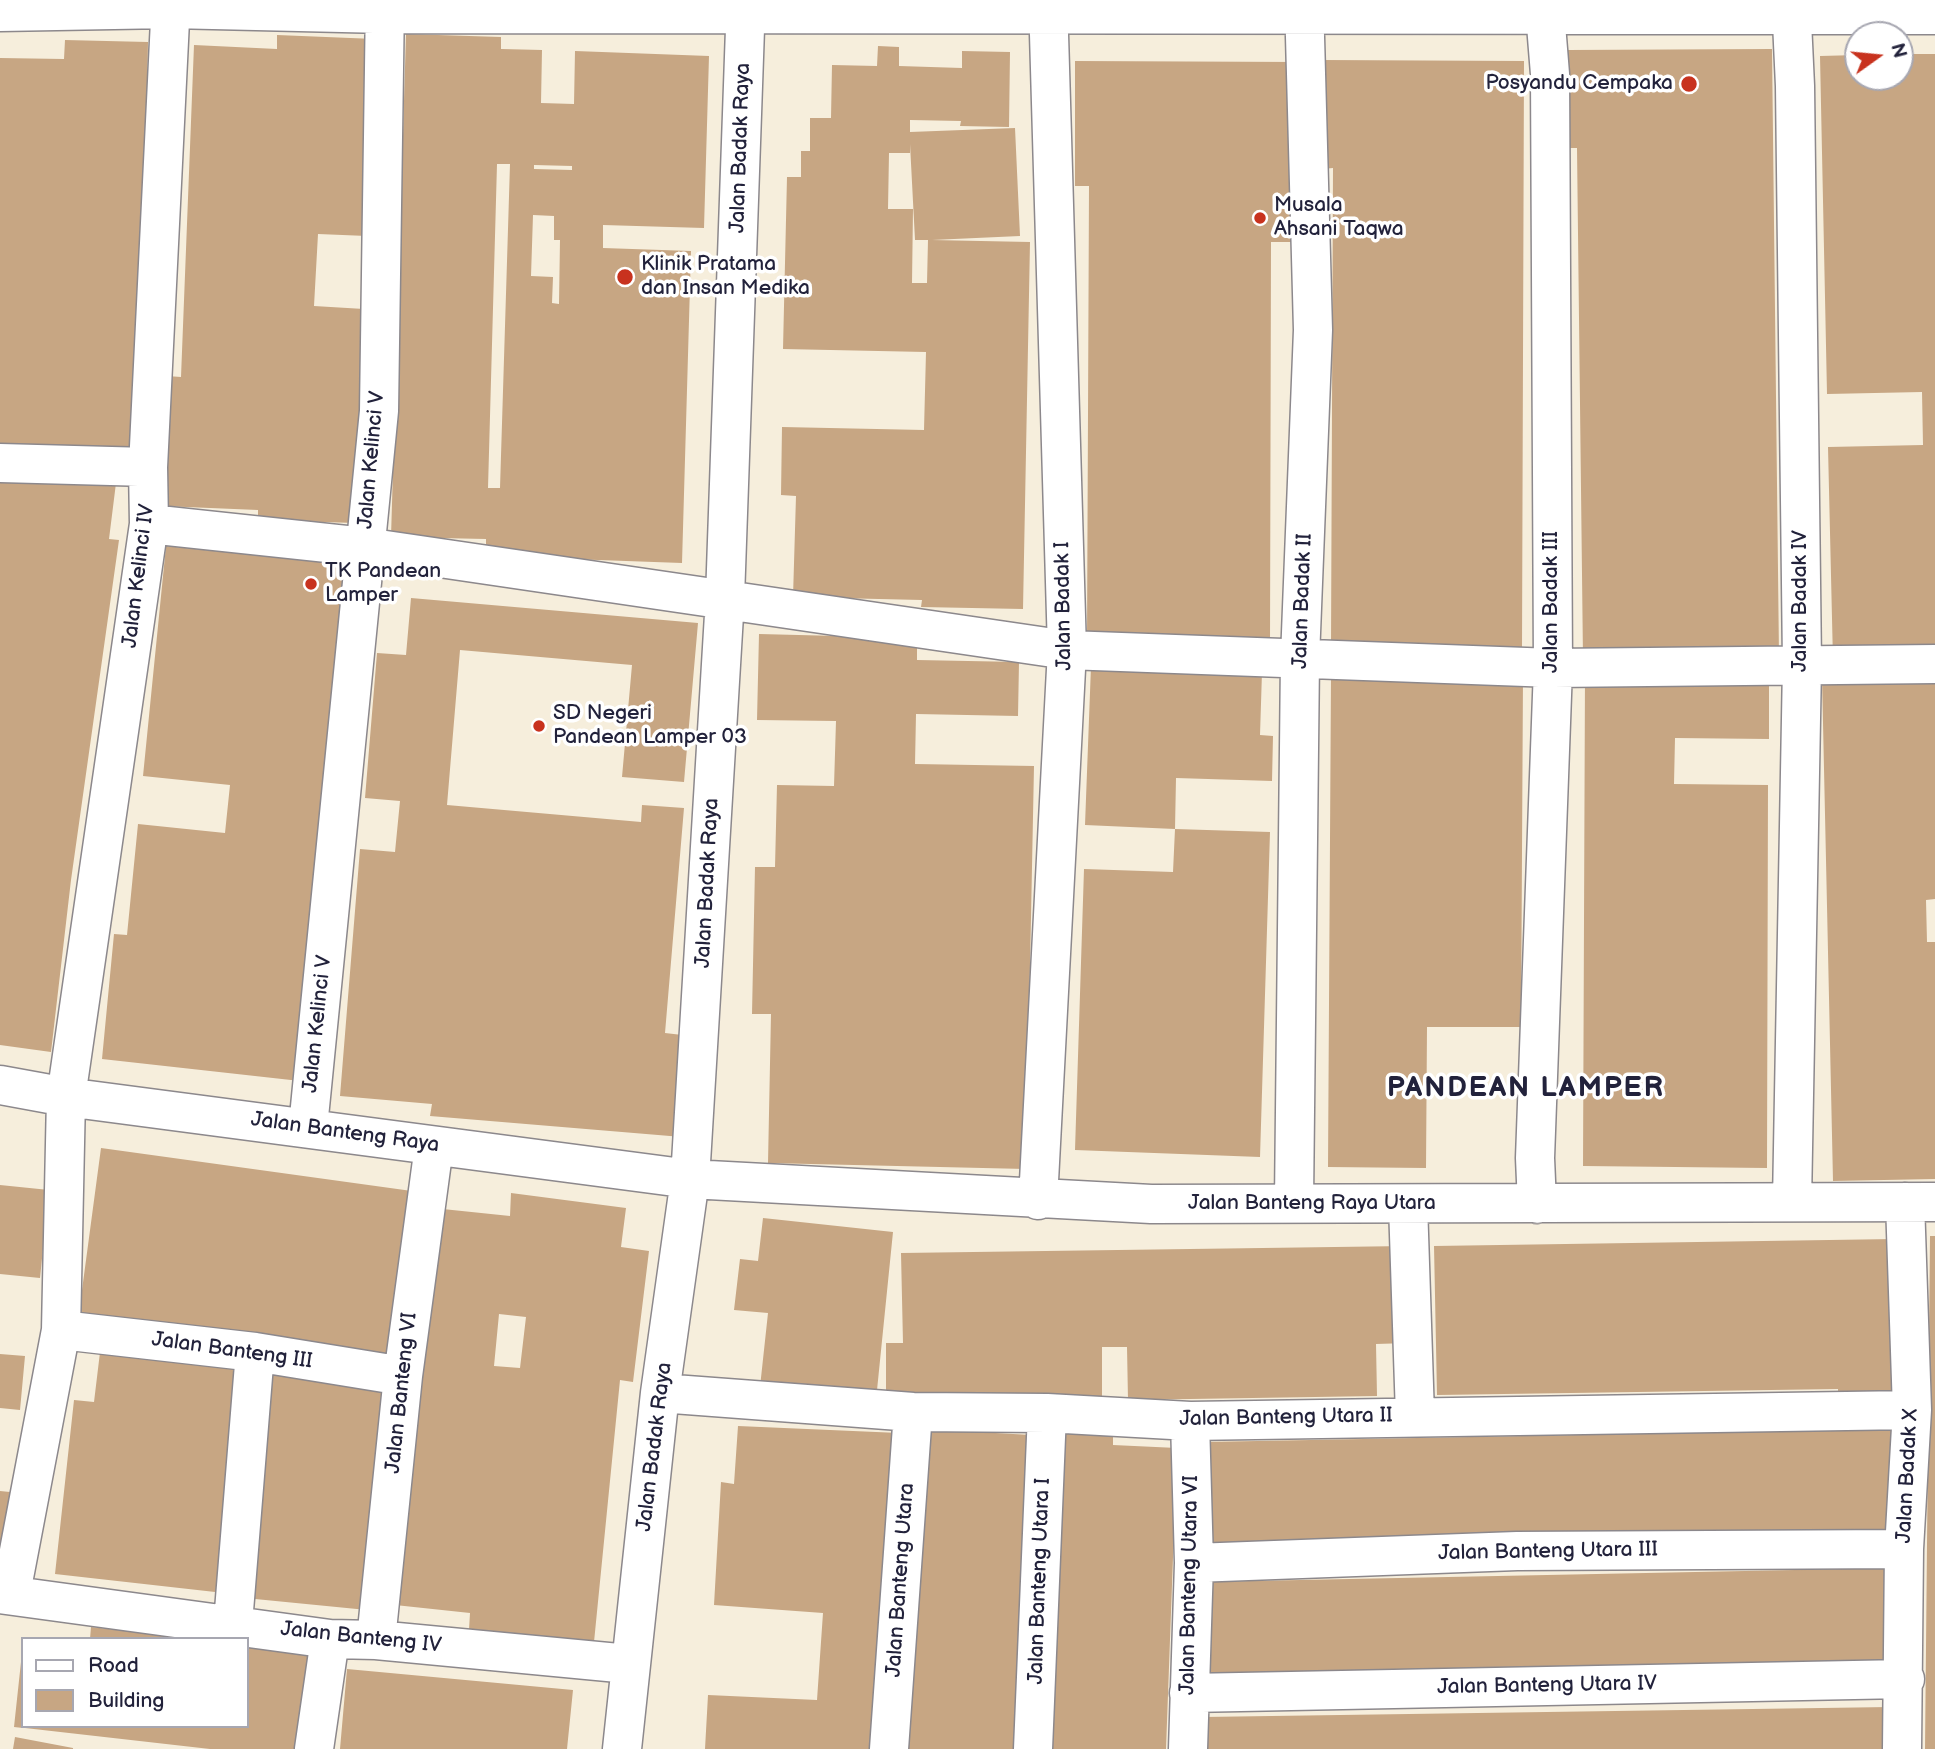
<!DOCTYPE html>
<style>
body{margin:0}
#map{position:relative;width:1935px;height:1749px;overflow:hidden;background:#f6eedc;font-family:"Balsamiq Sans",sans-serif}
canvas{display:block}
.legend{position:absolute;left:21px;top:1637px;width:228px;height:91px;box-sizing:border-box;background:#fff;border:2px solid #a7a7b1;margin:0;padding:9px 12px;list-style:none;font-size:21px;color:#22223b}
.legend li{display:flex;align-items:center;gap:14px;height:35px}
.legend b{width:35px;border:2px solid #a7a7b1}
.north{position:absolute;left:1844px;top:21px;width:70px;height:70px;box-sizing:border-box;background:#fff;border:2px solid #a7a7b1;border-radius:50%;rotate:75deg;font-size:19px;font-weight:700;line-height:28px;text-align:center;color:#22223b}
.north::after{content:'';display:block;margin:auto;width:24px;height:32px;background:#c8321e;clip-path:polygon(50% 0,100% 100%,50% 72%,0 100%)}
</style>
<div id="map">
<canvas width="1935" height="1749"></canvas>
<ul class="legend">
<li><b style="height:9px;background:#fff"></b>Road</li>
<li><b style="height:19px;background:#c7a683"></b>Building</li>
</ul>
<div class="north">N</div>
</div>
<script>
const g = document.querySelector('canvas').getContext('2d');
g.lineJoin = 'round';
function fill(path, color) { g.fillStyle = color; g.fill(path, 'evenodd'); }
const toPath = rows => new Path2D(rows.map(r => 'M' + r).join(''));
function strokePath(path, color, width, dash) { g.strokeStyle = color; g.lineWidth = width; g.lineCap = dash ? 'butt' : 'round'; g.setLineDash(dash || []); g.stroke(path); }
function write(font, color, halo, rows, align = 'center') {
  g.font = font + ' "Balsamiq Sans",sans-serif'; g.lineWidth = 7; g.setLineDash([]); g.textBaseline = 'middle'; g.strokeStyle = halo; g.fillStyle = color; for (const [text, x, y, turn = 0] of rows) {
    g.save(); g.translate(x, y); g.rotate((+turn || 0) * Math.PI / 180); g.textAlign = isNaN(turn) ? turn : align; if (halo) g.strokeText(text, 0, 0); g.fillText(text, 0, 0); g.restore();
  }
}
const building = toPath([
 [406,34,501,37,501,49,542,50,541,103,574,104,575,51,709,56,704,228,603,225,603,248,691,251,682,563,486,556,486,539,391,537],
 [497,164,510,164,500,488,488,488],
 [534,165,572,166,572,170,534,169],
 [533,215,554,216,554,240,560,240,559,304,552,303,553,277,531,276],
 [277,35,375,39,367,236,318,234,314,306,364,309,355,523,258,520,258,510,162,506,167,376,181,377,194,45,277,49],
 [65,40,148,42,140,454,0,451,0,58,64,59],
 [878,46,899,47,899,66,962,68,962,51,1010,52,1009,127,960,126,961,121,910,120,910,132,1015,128,1020,236,932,240,1030,242,1023,609,921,607,922,600,793,597,796,496,781,495,782,427,924,430,926,352,783,349,787,177,801,177,801,151,810,151,810,118,831,118,832,65,877,66],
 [910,144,915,240,928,240,927,283,912,283,913,209,888,209,889,153,910,153],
 [1772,49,1779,657,1583,659,1577,148,1569,148,1568,50],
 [1900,54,1935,54,1935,658,1833,661,1828,447,1923,445,1922,392,1827,394,1820,56,1858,55,1858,77,1900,77],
 [1322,60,1524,61,1522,648,1331,646,1333,168,1322,169],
 [1075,61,1299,62,1298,242,1271,242,1270,642,1087,641,1089,186,1075,186],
 [43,472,116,483,109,539,119,540,71,880,51,1052,0,1045,0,478,41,484],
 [166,546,350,565,309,1082,102,1059,114,934,127,935,138,824,225,833,230,785,143,776],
 [411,598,698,623,684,782,622,777,632,665,460,650,447,805,641,822,642,805,684,808,665,1033,691,1036,682,1137,430,1116,432,1104,340,1096,360,849,395,852,400,801,365,798,377,653,406,655],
 [759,634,917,638,917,660,1019,662,1018,716,916,714,915,764,1034,766,1026,1169,768,1163,771,1014,752,1014,755,867,775,867,777,785,834,786,836,721,757,720],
 [1091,666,1262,672,1260,735,1273,736,1272,781,1176,778,1175,829,1270,832,1260,1157,1075,1150,1084,869,1173,872,1175,829,1085,825],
 [1585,673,1769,675,1769,739,1675,738,1674,784,1768,785,1767,1168,1583,1166],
 [1331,675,1523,676,1521,1027,1427,1027,1426,1168,1328,1167],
 [1935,675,1935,899,1926,900,1927,942,1935,942,1935,1179,1833,1181,1822,677],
 [101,1148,419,1192,396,1364,78,1320],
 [0,1185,49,1190,40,1278,0,1274],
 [511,1193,626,1208,621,1247,649,1251,633,1382,620,1380,594,1642,469,1630,470,1613,395,1605,433,1208,510,1216],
 [499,1314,526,1317,520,1368,494,1366],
 [763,1218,893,1232,876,1400,760,1387,768,1313,734,1310,740,1259,758,1261],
 [1930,1236,1935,1236,1935,1749,1925,1749],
 [1895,1239,1898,1400,1838,1401,1838,1389,1437,1395,1434,1246],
 [1407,1246,1408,1343,1376,1344,1377,1396,1128,1400,1127,1347,1102,1347,1102,1400,886,1394,886,1343,903,1343,901,1253],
 [101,1344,247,1365,224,1593,55,1574,74,1400,94,1402],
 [0,1354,25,1356,20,1410,0,1408],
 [267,1370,389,1381,367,1610,245,1598],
 [738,1426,899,1433,880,1749,705,1749,708,1695,817,1700,823,1613,714,1605,721,1482,734,1484],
 [1061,1427,1113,1430,1113,1445,1177,1448,1166,1749,1049,1749],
 [924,1429,1031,1435,1014,1749,907,1749],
 [1895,1429,1897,1532,1207,1545,1204,1442],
 [0,1491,20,1493,0,1587],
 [1893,1568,1895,1672,1203,1685,1201,1582],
 [91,1627,179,1637,179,1639,90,1639],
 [247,1645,319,1653,308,1749,210,1749,25,1728,247,1726],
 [21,1662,23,1662,23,1728,14,1727],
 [347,1669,573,1690,567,1749,340,1749],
 [1890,1707,1890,1749,1203,1749,1203,1717],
 [15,1737,73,1748,73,1749,13,1749]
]);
const street = toPath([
 [1791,0,1795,86,1802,665,1792,1202],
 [0,12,170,9,385,14,1935,15],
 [0,463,148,467],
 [149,524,365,547,1067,650,1553,668,1935,664],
 [0,1085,66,1097,690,1179,1151,1204,1935,1202],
 [308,1127,379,411,385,0],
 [1038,1200,1067,650,1048,0],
 [1294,1201,1300,658,1313,330,1304,0],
 [1408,1204,1415,1416],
 [1537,1204,1535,1158,1553,668,1550,74,1544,0],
 [61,1330,255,1352,403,1376],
 [660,1393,913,1412,1047,1413,1190,1421,1912,1410],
 [1194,1563,1517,1551,1904,1549],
 [11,1593,61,1330,66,1097,149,524,148,467,171,0],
 [0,1594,330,1639,376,1640,629,1664],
 [233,1623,255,1352],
 [376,1640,403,1376,434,1146],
 [1189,1693,1905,1679],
 [314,1749,330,1639],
 [622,1749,660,1393,690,1179,725,598,746,0],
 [889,1749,913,1412],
 [1033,1749,1047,1413],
 [1188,1749,1194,1563,1190,1421],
 [1902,1749,1904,1549,1912,1410,1905,1202]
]);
const markers = [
 [1689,84,9,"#c8321e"],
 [1260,218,7,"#c8321e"],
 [625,277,9,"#c8321e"],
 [311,584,7,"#c8321e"],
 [539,726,7,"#c8321e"]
];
const poiNames = [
 ["Posyandu Cempaka",1673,84,"right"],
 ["Musala",1274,206],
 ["Ahsani Taqwa",1274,230],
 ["Klinik Pratama",641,265],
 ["dan Insan Medika",641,289],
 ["TK Pandean",325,572],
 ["Lamper",325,596],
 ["SD Negeri",553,714],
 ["Pandean Lamper 03",553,738]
];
const streetNames = [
 ["Jalan Badak Raya",741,148,-88],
 ["Jalan Kelinci V",372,460,-85],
 ["Jalan Kelinci IV",139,576,-83],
 ["Jalan Badak II",1303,601,-88],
 ["Jalan Badak IV",1801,601,-90],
 ["Jalan Badak III",1552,602,-90],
 ["Jalan Badak I",1064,606,-91],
 ["Jalan Badak Raya",708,883,-87],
 ["Jalan Kelinci V",318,1024,-84],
 ["Jalan Banteng Raya",345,1133,8],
 ["Jalan Banteng Raya Utara",1312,1204],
 ["Jalan Banteng III",232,1351,8],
 ["Jalan Banteng VI",402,1393,-84],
 ["Jalan Banteng Utara II",1286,1418,-1],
 ["Jalan Badak Raya",655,1447,-83],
 ["Jalan Badak X",1908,1476,-87],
 ["Jalan Banteng Utara III",1548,1552,-1],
 ["Jalan Banteng Utara",901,1580,-86],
 ["Jalan Banteng Utara I",1040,1581,-88],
 ["Jalan Banteng Utara VI",1190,1585,-89],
 ["Jalan Banteng IV",361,1638,6],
 ["Jalan Banteng Utara IV",1547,1686,-1]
];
const districtNames = [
 ["PANDEAN LAMPER",1526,1089]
];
fill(building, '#c7a683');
strokePath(street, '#8c888c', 41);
strokePath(street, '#fff', 38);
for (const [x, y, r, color] of markers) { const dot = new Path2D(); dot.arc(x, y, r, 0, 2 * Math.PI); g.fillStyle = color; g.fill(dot); strokePath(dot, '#fff', 2.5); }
write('21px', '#22223b', '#fff', poiNames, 'left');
write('21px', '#22223b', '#fff', streetNames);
g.letterSpacing = '2px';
write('bold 28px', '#22223b', '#fff', districtNames);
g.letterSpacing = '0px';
</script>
